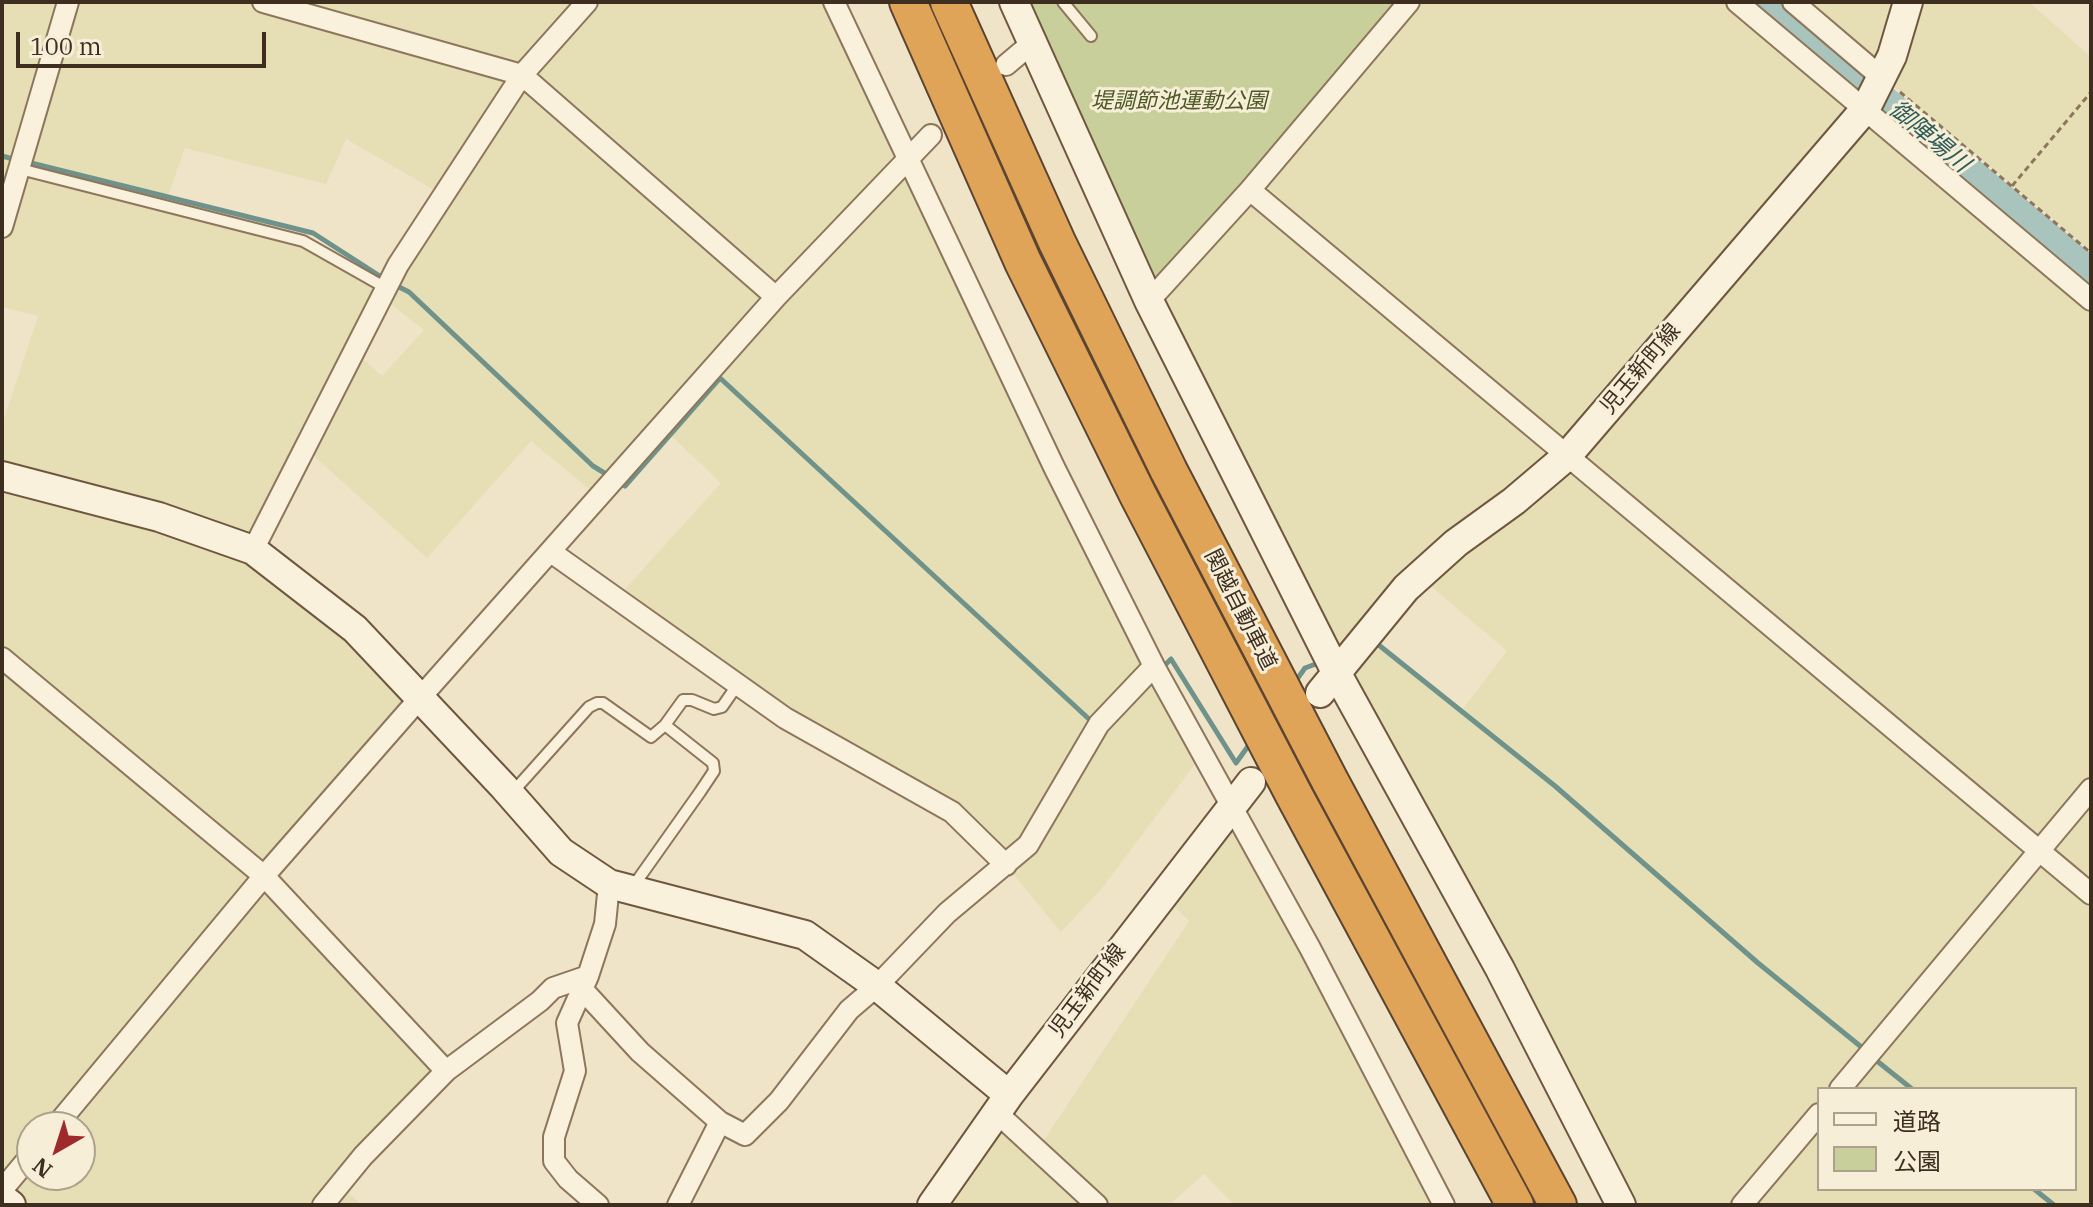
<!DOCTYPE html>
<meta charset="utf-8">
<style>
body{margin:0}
#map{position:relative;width:2093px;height:1207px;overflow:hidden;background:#f0e4c8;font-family:"IBM Plex Serif","Noto Sans JP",serif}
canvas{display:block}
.frame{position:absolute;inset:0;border:4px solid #3d2e20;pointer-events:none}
.legend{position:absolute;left:1817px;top:1087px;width:260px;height:104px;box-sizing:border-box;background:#f7eed8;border:2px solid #ada18e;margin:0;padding:10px 14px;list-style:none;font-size:24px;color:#3d2e20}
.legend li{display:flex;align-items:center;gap:16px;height:40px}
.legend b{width:40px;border:2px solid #ada18e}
.north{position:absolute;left:16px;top:1111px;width:80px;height:80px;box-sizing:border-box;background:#f7eed8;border:2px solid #ada18e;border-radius:50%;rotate:219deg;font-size:22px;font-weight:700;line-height:32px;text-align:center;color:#3d2e20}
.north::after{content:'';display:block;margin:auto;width:28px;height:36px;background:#9e2a2b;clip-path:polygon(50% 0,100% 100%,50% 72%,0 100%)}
.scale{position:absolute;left:16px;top:32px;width:250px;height:36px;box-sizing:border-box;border:4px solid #3d2e20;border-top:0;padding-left:10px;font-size:24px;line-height:28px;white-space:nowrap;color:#3d2e20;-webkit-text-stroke:6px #f7eed8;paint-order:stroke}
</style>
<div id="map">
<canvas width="2093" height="1207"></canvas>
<div class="frame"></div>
<ul class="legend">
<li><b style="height:10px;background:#faf1dc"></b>道路</li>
<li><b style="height:22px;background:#c9cf9b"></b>公園</li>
</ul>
<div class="north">N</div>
<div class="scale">100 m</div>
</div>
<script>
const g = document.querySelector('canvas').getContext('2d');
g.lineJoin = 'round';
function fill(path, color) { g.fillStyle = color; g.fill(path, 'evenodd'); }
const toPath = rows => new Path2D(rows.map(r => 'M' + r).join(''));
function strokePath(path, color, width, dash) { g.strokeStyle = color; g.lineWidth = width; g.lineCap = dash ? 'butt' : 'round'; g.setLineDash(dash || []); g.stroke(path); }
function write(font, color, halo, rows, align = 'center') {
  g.font = font + ' "IBM Plex Serif","Noto Sans JP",serif'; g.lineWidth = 6; g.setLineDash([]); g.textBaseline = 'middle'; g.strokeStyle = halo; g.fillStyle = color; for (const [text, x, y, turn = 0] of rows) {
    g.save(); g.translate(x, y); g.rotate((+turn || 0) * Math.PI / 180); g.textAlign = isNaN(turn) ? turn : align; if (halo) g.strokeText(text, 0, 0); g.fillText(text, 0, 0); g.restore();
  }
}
const farmland = toPath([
 [2,2,834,2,1204,752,1103,887,1061,932,1006,865,887,774,617,598,721,483,662,427,600,498,531,441,427,558,305,448,253,550,419,699,267,879,446,1071,340,1185,362,1205,2,1205,2,425,38,316,2,307],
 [346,139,443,195,386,288,303,241,165,204,185,148,326,184],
 [382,297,424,330,382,376,354,351],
 [32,1127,80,1127,80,1175,32,1175],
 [1409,2,1737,2,2091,300,2091,1205,1622,1205,1149,301],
 [1419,576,1507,651,1462,710,1368,634],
 [1819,1089,2075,1089,2075,1189,1819,1189],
 [1793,2,2029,2,2091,57,2091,251],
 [1233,806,1444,1205,1234,1205,1204,1174,1169,1205,1101,1205,1042,1143,1189,921,1163,895],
 [996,1112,1097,1205,932,1205]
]);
const green = toPath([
 [1026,2,1397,2,1151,290]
]);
const stream = toPath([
 [2,156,17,160],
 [27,162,313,233,386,280],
 [395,285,409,292,593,466,611,477],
 [620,482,625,486,720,378,1090,720,1094,718],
 [1375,642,1555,786,1758,963,1865,1050],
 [1162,668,1171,659,1236,763,1251,742],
 [1295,682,1305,668,1321,662],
 [1872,1057,1912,1089],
 [2034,1189,2054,1205]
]);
const river = toPath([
 [1766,2,2091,273]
]);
const path = toPath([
 [1900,92,2091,253],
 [2012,186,2091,92]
]);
const lane = toPath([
 [1063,2,1091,36],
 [20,169,303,241,386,288],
 [665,725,683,700,692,700,714,709,722,707,738,684],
 [511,794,589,707,597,703,603,703,651,737,665,725,713,763,714,771,700,792,632,888]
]);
const street = toPath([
 [263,2,522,75,776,297],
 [834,2,1054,467,1154,666,1310,948,1444,1205],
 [1737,2,2091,300],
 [1793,2,1881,77],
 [1006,65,1031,44],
 [1250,190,2091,894],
 [2,227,68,2],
 [1149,301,1250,190,1409,2],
 [253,550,398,265,522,75,587,2],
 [551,552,785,718,952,812,1006,865],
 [2,658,264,876,446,1071],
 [582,989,640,1052,720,1122,745,1135,779,1101,849,1010,877,986,947,913,1028,845,1099,724,1154,666],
 [1840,1089,2091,789],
 [996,1112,1097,1205],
 [55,1127,264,876,419,699,776,297,931,135],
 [2,1190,32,1154],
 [323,1205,363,1156,446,1071,540,1001,553,988,588,976],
 [598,1205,568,1179,554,1161,554,1137,575,1071,567,1023,588,976,605,924,609,884],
 [678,1205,720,1122],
 [1742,1205,1819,1114]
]);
const secondary = toPath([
 [1014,2,1149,301,1336,672,1500,969,1621,1205],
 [2,476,159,517,253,550,355,629,503,786,561,852,609,884,805,935,877,986,1009,1095],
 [1320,693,1406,588,1456,543,1514,501,1567,456,1866,108,1892,56,1908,2],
 [2,1198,11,1205],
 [932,1205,1009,1095,1251,782]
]);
const highway = toPath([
 [908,2,1023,262,1138,495,1294,795,1515,1205],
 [949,2,1057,242,1169,471,1330,781,1558,1205]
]);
const parkNames = [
 ["堤調節池運動公園",1179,102]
];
const streetNames = [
 ["児玉新町線",1641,369,-50],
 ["関越自動車道",1240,610,63],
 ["児玉新町線",1088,991,-53]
];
const waterNames = [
 ["御陣場川",1929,137,40]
];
fill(farmland, '#e6deb5');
fill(green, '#c9cf9b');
strokePath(stream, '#6f938a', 5);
strokePath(river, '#a9c4bc', 30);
strokePath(lane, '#8d765c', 14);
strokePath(street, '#8d765c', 24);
strokePath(secondary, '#6f573f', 32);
strokePath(highway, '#5b4430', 40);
strokePath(path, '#8d765c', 3, [6, 4]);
strokePath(lane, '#faf1dc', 10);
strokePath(street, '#faf1dc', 20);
strokePath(secondary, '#faf1dc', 28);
strokePath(highway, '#e0a458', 36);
write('italic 22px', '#4d5a26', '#f7eed8', parkNames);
write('22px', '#3d2e20', '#f7eed8', streetNames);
write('italic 24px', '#2f5d5a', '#f7eed8', waterNames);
</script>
